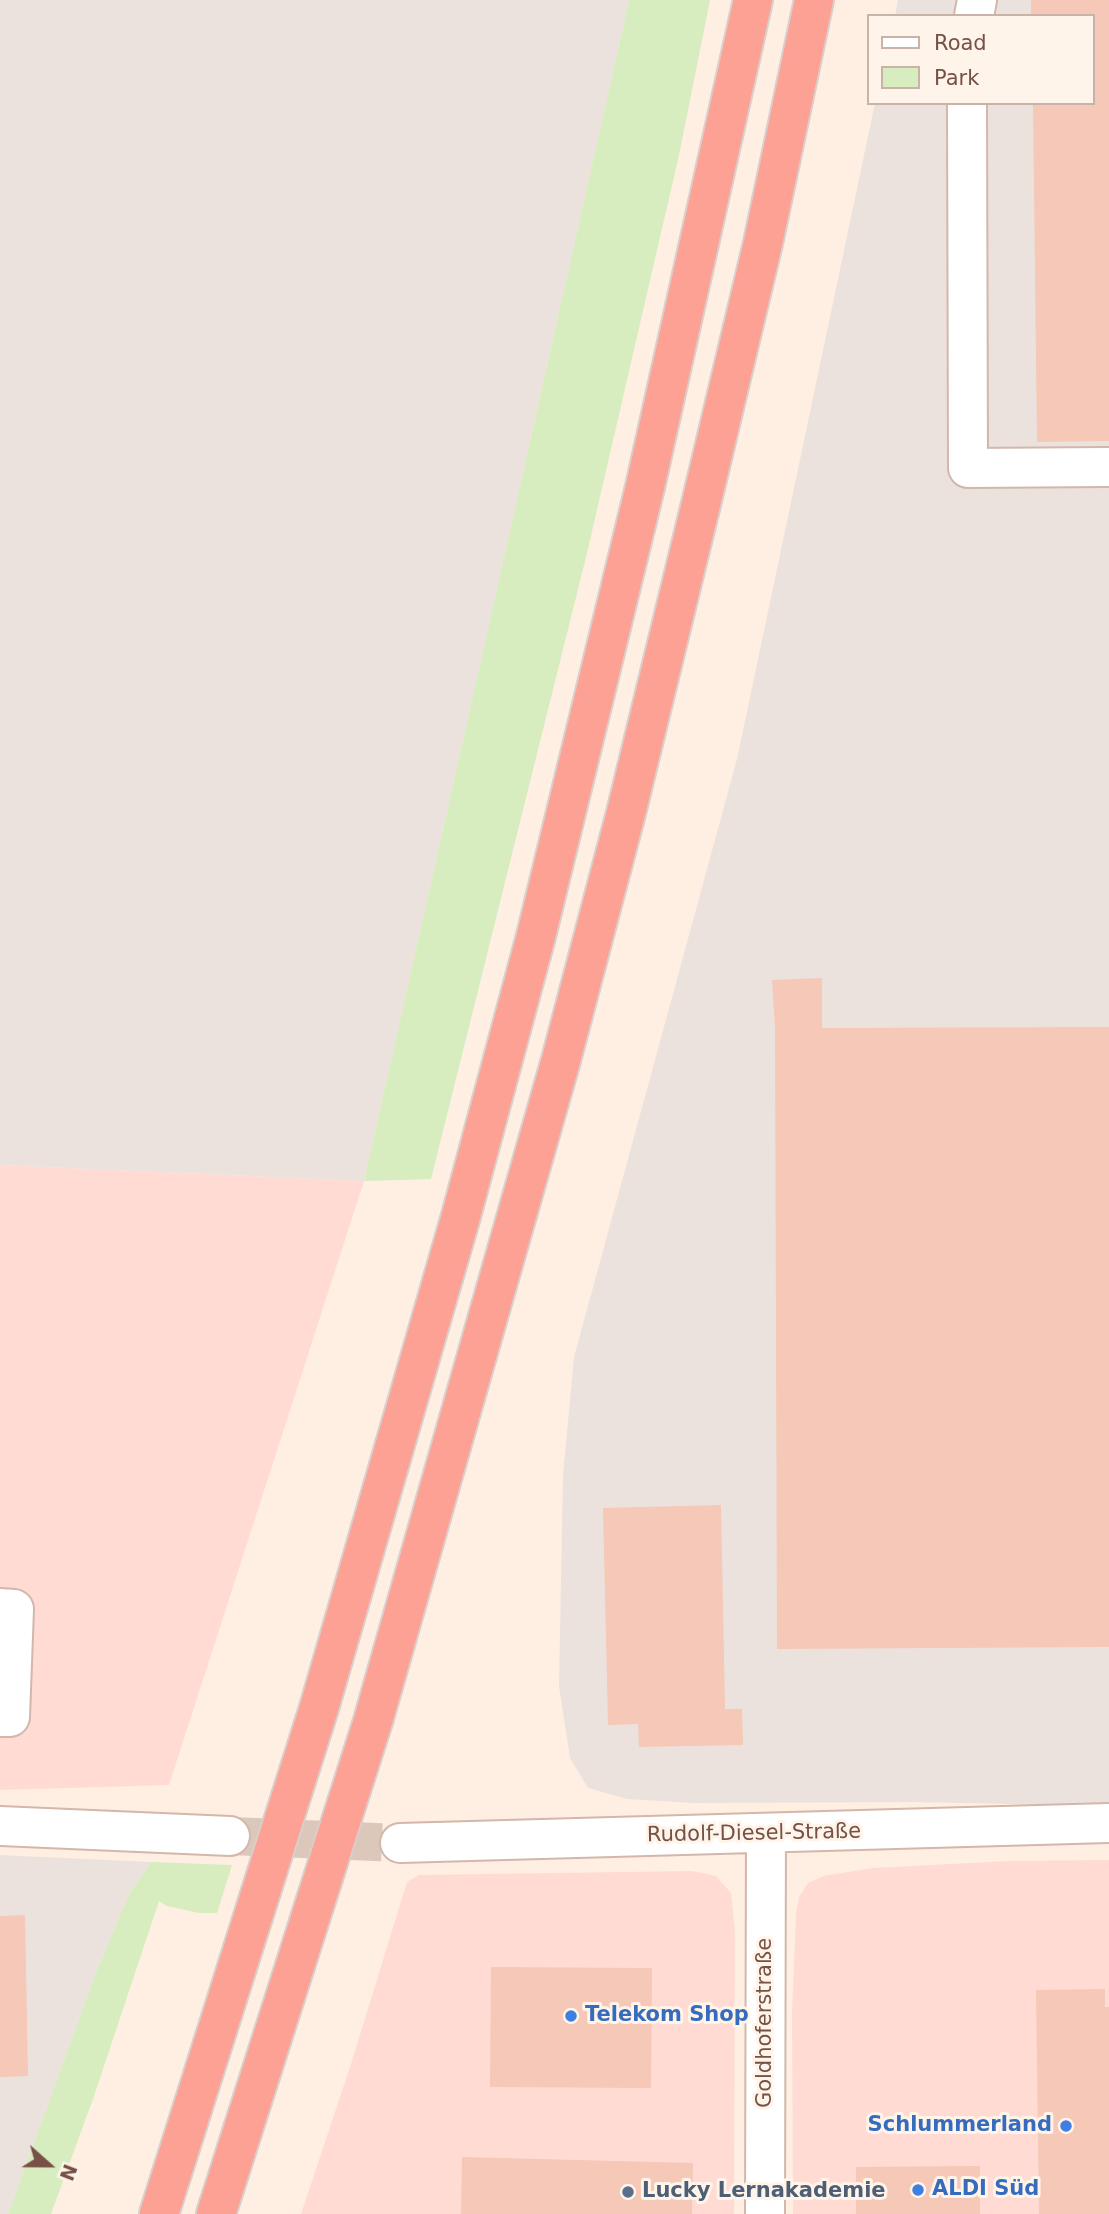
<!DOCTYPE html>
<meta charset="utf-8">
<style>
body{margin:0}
#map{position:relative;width:1109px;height:2214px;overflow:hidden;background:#feefe2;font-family:"DejaVu Sans",sans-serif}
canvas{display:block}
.legend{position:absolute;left:867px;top:14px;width:228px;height:91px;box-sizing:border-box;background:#fff4e9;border:2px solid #c9b3a8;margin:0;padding:9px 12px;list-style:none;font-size:21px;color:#775146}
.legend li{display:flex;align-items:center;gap:14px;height:35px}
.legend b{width:35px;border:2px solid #c9b3a8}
.north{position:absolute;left:14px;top:2130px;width:70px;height:70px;-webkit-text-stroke:5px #fff4e9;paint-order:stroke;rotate:111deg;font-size:19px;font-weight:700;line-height:28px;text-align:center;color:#775146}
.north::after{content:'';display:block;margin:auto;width:24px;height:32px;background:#775146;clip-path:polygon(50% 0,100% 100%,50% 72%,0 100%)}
</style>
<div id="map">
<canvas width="1109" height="2214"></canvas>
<ul class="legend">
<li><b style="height:9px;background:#fff"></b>Road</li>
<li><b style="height:19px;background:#d7ecbf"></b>Park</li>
</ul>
<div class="north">N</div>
</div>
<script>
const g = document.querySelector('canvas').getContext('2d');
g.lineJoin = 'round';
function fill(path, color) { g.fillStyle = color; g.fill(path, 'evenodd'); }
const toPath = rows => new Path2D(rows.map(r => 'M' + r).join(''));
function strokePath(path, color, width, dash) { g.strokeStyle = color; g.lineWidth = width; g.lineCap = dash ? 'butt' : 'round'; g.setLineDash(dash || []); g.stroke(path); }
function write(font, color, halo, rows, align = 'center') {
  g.font = font + ' "DejaVu Sans",sans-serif'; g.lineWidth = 6; g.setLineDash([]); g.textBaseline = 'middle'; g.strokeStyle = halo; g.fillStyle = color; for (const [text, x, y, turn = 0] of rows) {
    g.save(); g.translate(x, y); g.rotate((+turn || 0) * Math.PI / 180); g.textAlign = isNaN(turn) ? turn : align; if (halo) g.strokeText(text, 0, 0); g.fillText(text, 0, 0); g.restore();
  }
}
const commercial = toPath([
 [0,1165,364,1181,169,1785,0,1790],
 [1109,1860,1109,2214,793,2214,792,2012,796,1914,799,1897,808,1883,824,1876,872,1868,1009,1861],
 [692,1871,716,1876,731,1893,735,1931,734,2214,301,2214,351,2064,407,1882,419,1875]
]);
const industrial = toPath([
 [0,0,629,0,364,1181,0,1165],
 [898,0,1109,0,1109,1806,918,1802,694,1803,627,1799,588,1788,570,1758,559,1686,563,1475,574,1357,737,759,875,103,1093,103,1093,16,895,16],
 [0,1855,151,1862,129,1894,97,1970,8,2214,0,2214]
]);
const green = toPath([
 [629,0,710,0,679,155,587,553,431,1179,364,1181],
 [151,1862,232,1865,217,1913,199,1913,167,1906,159,1901,94,2096,51,2214,8,2214,97,1970,129,1894]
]);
const building = toPath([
 [1031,0,1109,0,1109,441,1037,442,1033,103,1093,103,1093,16,1031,16],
 [822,978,822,1028,1109,1027,1109,1647,777,1649,775,1029,772,980],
 [721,1505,725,1709,742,1709,743,1745,639,1747,638,1724,608,1725,603,1508],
 [25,1915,28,2076,0,2077,0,1916],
 [491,1967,652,1968,651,2088,490,2087],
 [1105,1989,1105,2007,1109,2007,1109,2214,1039,2214,1036,1990],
 [462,2157,693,2163,692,2214,461,2214],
 [980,2166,980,2214,856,2214,856,2167]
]);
const minorTunnel = toPath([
 [230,1836,400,1843]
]);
const minor = toPath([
 [974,16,977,0],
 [967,103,968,468,1109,467],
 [0,1608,14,1609,10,1717,0,1717],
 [0,1826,230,1836],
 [400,1843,1109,1823],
 [765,2214,766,1833]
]);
const highway = toPath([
 [159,2214,319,1708,461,1216,536,936,645,487,753,0],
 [216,2214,373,1721,561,1060,626,813,701,504,763,243,814,0]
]);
const markers = [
 [571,2016,7,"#3f7fe0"],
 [1066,2126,7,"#3f7fe0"],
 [918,2190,7,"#3f7fe0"],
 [628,2192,7,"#5c6f8a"]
];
const streetNames = [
 ["Rudolf-Diesel-Straße",754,1834,-1],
 ["Goldhoferstraße",766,2023,-90]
];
const shopNames = [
 ["Telekom Shop",585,2016],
 ["Schlummerland",1052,2126,"right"],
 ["ALDI Süd",932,2190]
];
const serviceNames = [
 ["Lucky Lernakademie",642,2192]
];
fill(commercial, '#ffdbd4');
fill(industrial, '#ece2dd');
fill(green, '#d7ecbf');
fill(building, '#f5c8b7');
strokePath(minorTunnel, '#dcc8bb', 38, [38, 19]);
strokePath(minor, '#d2b7aa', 42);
strokePath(highway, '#d9cecb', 42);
strokePath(minor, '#fff', 38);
strokePath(highway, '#fda194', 38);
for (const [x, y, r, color] of markers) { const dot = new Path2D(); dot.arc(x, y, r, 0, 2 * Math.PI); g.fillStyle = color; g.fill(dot); strokePath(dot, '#fff4e9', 2.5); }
write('21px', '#775146', '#fff4e9', streetNames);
write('bold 21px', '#366cbe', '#fff4e9', shopNames, 'left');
write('bold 21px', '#4e5e75', '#fff4e9', serviceNames, 'left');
</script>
